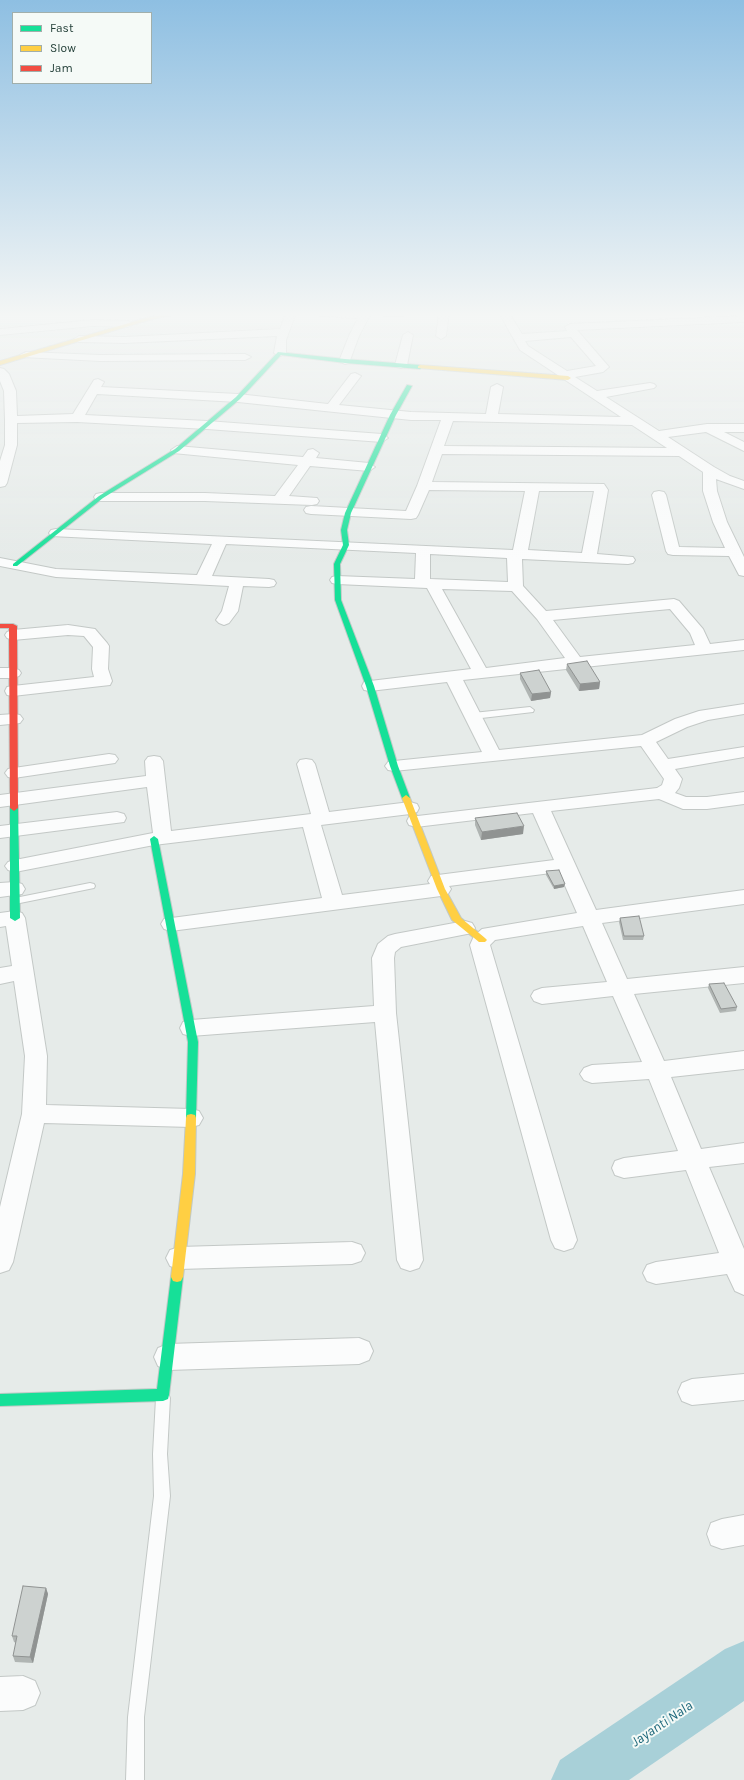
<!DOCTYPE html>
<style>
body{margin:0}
#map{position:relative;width:744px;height:1780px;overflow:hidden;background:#e6ebe9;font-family:Karla,sans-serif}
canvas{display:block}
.legend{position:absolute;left:12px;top:12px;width:140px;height:72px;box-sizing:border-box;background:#f5faf7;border:1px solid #a1afab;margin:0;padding:5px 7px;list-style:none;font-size:12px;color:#233f38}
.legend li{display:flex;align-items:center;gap:8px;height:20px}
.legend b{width:20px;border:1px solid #a1afab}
</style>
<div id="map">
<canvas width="744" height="1780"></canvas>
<ul class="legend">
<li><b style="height:5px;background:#16e098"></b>Fast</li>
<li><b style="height:5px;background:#ffcf43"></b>Slow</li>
<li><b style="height:5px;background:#f24e42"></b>Jam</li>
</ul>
</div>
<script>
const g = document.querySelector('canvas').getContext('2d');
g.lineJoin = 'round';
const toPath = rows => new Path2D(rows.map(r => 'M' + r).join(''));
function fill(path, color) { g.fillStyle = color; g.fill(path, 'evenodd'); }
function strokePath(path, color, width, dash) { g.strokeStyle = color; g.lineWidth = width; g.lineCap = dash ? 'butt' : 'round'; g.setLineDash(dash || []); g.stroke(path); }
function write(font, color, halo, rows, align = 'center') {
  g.font = font + ' Karla,sans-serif'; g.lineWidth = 4; g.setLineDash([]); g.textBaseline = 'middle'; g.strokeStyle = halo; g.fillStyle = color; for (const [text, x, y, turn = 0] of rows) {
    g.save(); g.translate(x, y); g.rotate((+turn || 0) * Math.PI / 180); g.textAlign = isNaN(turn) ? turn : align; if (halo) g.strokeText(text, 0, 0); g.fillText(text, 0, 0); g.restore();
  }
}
const river = toPath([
 [744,1641,744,1701,629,1780,551,1780,560,1760,725,1649,744,1641]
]);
const lane = toPath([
 [530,707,534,710,533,712,473,719,469,716,473,713,530,707],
 [90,883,94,884,95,886,94,888,15,904,10,901,15,898,90,883],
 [163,1391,168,1393,170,1398,167,1454,170,1496,144,1717,144,1780,126,1780,128,1717,154,1496,153,1454,156,1398,158,1393,163,1391]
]);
const street = toPath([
 [286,313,296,313,286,340,286,353,280,356,274,353,277,336,124,343,79,342,74,339,79,336,124,337,280,329,286,313],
 [315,313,371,313,359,336,349,363,345,364,339,361,349,336,358,318,320,316,315,313],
 [379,313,408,313,403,316,384,316,379,313],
 [439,313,449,313,446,336,441,339,436,336,439,313],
 [499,313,509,313,522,334,567,331,565,327,570,324,744,316,744,322,577,330,609,367,603,372,575,377,597,391,650,383,654,384,656,386,654,388,606,397,659,431,707,424,744,424,744,432,724,432,744,442,744,451,706,432,668,437,714,467,730,476,744,481,744,489,716,479,717,491,727,522,744,557,744,576,739,575,729,556,673,555,668,554,666,551,652,495,654,492,659,491,664,492,666,495,679,547,725,548,713,522,703,491,703,472,679,456,442,454,432,482,604,484,608,490,597,554,633,557,635,560,633,563,628,564,522,559,523,586,546,611,674,599,679,601,703,629,710,644,744,640,744,650,463,680,499,750,642,735,675,719,699,711,744,704,744,714,708,720,687,727,656,742,668,759,744,747,744,757,675,769,682,779,679,788,675,793,686,797,707,797,744,792,744,804,707,809,683,809,659,799,551,811,596,910,744,890,744,904,602,923,627,979,744,967,744,983,634,994,664,1061,744,1051,744,1069,671,1077,701,1149,744,1143,744,1163,709,1167,744,1249,744,1295,735,1291,727,1274,656,1284,647,1281,643,1273,647,1265,656,1262,719,1253,686,1170,624,1178,615,1175,612,1168,615,1161,624,1158,678,1151,649,1079,592,1083,584,1080,580,1074,584,1068,592,1065,642,1062,613,996,542,1004,534,1001,531,996,534,991,542,988,607,982,583,926,495,940,490,945,577,1240,573,1248,564,1251,555,1248,551,1240,470,945,474,936,482,929,577,913,559,872,449,886,451,889,448,894,441,896,171,931,164,929,161,924,164,919,322,898,303,827,154,845,15,872,8,870,5,866,8,862,15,860,153,833,147,787,0,807,0,795,146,776,145,761,148,757,154,756,160,757,163,761,171,831,311,814,297,764,300,760,306,759,312,760,315,764,329,812,410,802,417,804,419,808,417,812,410,814,321,825,342,895,430,884,428,881,431,876,438,875,554,860,533,813,416,827,409,825,407,821,409,817,657,788,662,785,664,779,641,746,394,771,388,770,385,766,388,762,394,761,482,752,447,682,370,691,364,690,362,686,364,682,370,681,471,669,427,588,337,584,332,583,330,580,332,577,337,576,415,579,416,553,226,544,212,576,269,579,274,580,276,583,274,586,269,587,243,586,238,611,229,623,224,625,219,623,216,620,222,611,229,586,56,577,0,566,0,558,56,569,197,575,212,544,51,536,49,533,51,530,56,529,513,550,525,491,429,490,418,515,416,518,411,519,311,514,306,513,304,510,306,507,311,506,406,511,417,486,441,420,411,420,238,402,97,394,85,415,207,421,382,434,388,438,382,442,207,429,77,422,17,423,17,445,7,483,5,486,0,487,0,461,5,445,5,420,4,391,0,381,0,368,4,369,9,374,16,391,17,416,73,414,94,380,98,379,104,382,101,387,238,394,328,404,351,374,355,373,361,376,339,405,411,412,486,414,491,387,497,384,503,387,498,414,621,417,520,350,499,313],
 [571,337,596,366,567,371,528,346,525,341,571,337],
 [453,421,632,425,667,448,444,446,453,421],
 [539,491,594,491,582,553,528,550,539,491],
 [430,554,507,558,508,582,430,579,430,554],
 [442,589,512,591,537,619,565,658,486,668,442,589],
 [670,609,690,633,695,645,580,657,553,620,670,609],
 [93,320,128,321,133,324,128,327,93,326,0,335,0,329,93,320],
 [408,332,413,335,407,365,401,368,397,367,395,365,403,335,408,332],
 [26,352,100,355,245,354,251,357,245,360,100,361,22,357,20,355,26,352],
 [177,446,303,457,308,450,313,449,319,453,316,458,369,463,375,467,369,471,310,466,289,496,317,498,319,501,317,504,312,505,205,501,101,501,96,500,94,497,96,494,101,493,205,493,275,496,298,465,173,453,171,450,177,446],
 [68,625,95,629,107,643,109,646,108,669,112,681,110,685,13,696,7,695,5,691,7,687,13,686,94,677,92,669,93,647,84,636,68,635,13,640,7,638,5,635,7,632,13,630,68,625],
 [0,668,13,668,19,670,21,673,19,676,13,678,0,678,0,668],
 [14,714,20,715,23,719,20,723,0,725,0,715,14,714],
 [109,754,115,755,118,759,115,763,14,778,8,777,5,773,8,769,14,768,109,754],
 [117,812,124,814,126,818,124,822,0,838,0,826,117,812],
 [15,882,22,884,25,889,22,894,0,897,0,883,15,882],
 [15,911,22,913,25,918,47,1056,46,1105,191,1109,199,1111,203,1118,199,1125,191,1127,44,1123,13,1262,9,1270,0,1273,0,1207,22,1114,25,1056,14,981,0,984,0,968,12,966,6,926,0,927,0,913,15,911],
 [465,921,472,923,475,928,472,933,401,947,395,952,394,958,396,1013,423,1260,419,1268,410,1271,401,1268,397,1260,375,1022,191,1036,183,1034,180,1028,183,1022,191,1020,374,1006,372,958,378,944,388,936,395,934,465,921],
 [352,1242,361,1245,365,1253,361,1261,352,1264,179,1269,170,1266,166,1258,170,1250,179,1247,352,1242],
 [359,1338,369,1342,373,1351,369,1360,359,1364,168,1370,158,1366,154,1357,158,1348,168,1344,359,1338],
 [744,1374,744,1400,692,1405,682,1401,678,1392,682,1383,692,1379,744,1374],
 [744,1515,744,1545,722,1549,711,1545,707,1534,711,1523,722,1519,744,1515],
 [23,1676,35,1681,40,1693,35,1705,23,1710,0,1711,0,1677,23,1676]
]);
const fast = toPath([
 [278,352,345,359,420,365,423,367,420,369,345,363,281,355,240,399,179,451,103,498,17,566,13,566,13,564,99,496,175,449,236,397,278,352],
 [407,385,412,386,396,415,351,513,347,530,349,545,340,564,341,600,374,686,398,766,410,798,406,801,402,798,390,766,366,686,335,600,334,564,343,545,341,530,345,513,390,415,407,385],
 [14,805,18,808,20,918,15,921,10,918,10,808,14,805],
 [154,836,158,839,198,1042,196,1118,195,1121,191,1122,187,1121,186,1118,188,1042,150,839,154,836],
 [177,1272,181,1273,183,1277,169,1395,168,1399,163,1401,0,1406,0,1394,157,1389,171,1277,173,1273,177,1272]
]);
const slow = toPath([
 [170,313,181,313,149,320,0,365,0,361,146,318,170,313],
 [420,365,568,376,571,378,568,380,418,368,418,366,420,365],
 [406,795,410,798,445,889,461,918,485,938,487,940,485,942,479,942,452,920,437,889,402,798,406,795],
 [191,1114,195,1115,196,1118,195,1174,183,1277,181,1281,177,1282,173,1281,171,1277,183,1174,186,1118,187,1115,191,1114]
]);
const jam = toPath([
 [0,624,13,624,17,626,18,808,14,811,10,808,9,628,0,628,0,624]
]);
const wall = toPath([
 [567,664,600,682,599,689,579,691,566,670],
 [520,673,551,692,550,698,531,701,520,679],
 [475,818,523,834,481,840,475,825],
 [546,871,564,887,554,889,546,875],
 [620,918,644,936,643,940,623,940,619,922],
 [709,984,737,1007,736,1011,720,1013,708,988],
 [46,1588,48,1594,33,1663,15,1662,13,1656,16,1643,14,1642,12,1636]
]);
const shadedWall = toPath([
 [600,682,599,689,579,691,580,684],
 [551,692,550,698,531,701,532,694],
 [524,826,523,834,481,840,482,832],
 [565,884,564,887,554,889,554,886],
 [46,1588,48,1594,33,1663,30,1657]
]);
const building = toPath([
 [587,661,600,682,580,684,567,664,587,661],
 [539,670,551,692,532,694,520,673,539,670],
 [517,813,524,826,482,832,475,818,517,813],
 [559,870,565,884,554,886,546,871,559,870],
 [639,916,644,936,624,936,620,918,639,916],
 [724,983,737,1007,721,1009,709,984,724,983],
 [23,1586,46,1588,30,1657,13,1656,17,1636,12,1636,23,1586]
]);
const nearWaternames = [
 ["Jayanti Nala",662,1724,-34]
];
fill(river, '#a8d0d8');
strokePath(lane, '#c3c8c6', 2);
strokePath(street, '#c3c8c6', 2);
strokePath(fast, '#c1c9c6', 2);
strokePath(slow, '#c1c9c6', 2);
strokePath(jam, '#c1c9c6', 2);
fill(lane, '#fbfcfc');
fill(street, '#fbfcfc');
fill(fast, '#16e098');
fill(slow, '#ffcf43');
fill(jam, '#f24e42');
fill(wall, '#b0b5b3');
fill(shadedWall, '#909392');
fill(building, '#cdd2d0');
strokePath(building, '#909392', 1);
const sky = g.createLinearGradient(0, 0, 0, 562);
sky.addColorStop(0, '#8ebfe2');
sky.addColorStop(0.56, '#f4f6f5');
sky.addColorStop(1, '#f4f6f500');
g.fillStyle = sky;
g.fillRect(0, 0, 744, 562);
write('italic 14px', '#1e687b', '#f5faf7', nearWaternames);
</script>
